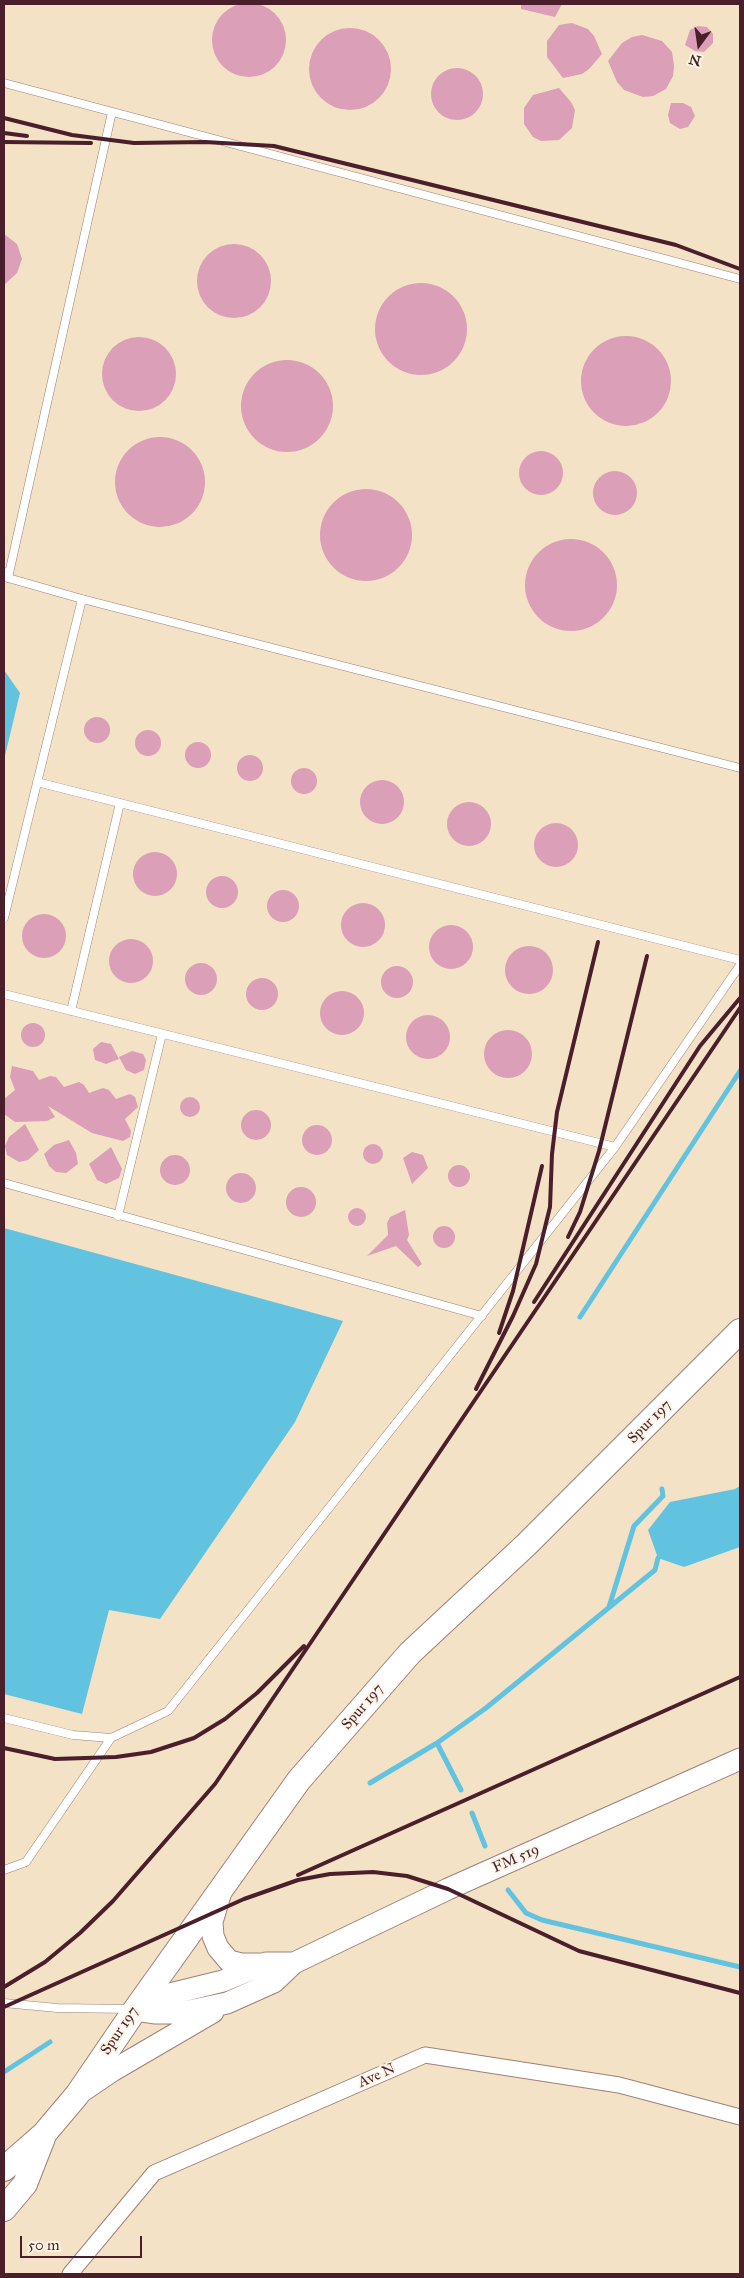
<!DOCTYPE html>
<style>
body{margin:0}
#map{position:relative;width:744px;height:2278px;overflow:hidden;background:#f3e2c5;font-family:"IM FELL Great Primer",serif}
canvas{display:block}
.frame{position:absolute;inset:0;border:5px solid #4a1f2b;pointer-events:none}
.north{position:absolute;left:674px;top:20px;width:50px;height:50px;-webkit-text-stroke:4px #fcf5e5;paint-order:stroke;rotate:194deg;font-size:14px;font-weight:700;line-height:20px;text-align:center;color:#4a1f2b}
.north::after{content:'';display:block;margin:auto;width:18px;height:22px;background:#4a1f2b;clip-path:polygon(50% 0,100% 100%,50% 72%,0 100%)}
.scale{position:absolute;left:20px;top:2236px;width:122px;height:22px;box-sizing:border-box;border:2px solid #4a1f2b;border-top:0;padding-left:6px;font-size:15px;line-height:18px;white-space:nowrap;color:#4a1f2b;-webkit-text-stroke:4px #fcf5e5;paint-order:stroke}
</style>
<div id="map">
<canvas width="744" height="2278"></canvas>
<div class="frame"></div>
<div class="north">N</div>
<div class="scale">50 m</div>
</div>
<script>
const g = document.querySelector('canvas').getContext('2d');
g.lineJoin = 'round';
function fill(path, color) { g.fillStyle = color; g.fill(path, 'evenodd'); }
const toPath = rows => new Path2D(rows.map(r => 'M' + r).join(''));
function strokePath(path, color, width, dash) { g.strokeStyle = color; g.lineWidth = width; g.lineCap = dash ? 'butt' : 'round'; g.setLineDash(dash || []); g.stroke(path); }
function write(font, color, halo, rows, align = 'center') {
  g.font = font + ' "IM FELL Great Primer",serif'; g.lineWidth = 4; g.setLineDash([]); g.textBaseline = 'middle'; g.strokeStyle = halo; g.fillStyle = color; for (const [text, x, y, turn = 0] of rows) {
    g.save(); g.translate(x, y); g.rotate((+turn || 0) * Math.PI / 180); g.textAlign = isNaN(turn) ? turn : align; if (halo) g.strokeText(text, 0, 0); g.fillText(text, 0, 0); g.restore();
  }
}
const water = toPath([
 [4,670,20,693,4,760],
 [4,1228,343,1321,295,1422,160,1619,109,1610,82,1714,4,1694],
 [740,1486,740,1547,684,1567,658,1558,648,1530,670,1502,735,1489]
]);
const stream = toPath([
 [580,1317,740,1071],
 [609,1607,634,1526,663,1496,662,1489],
 [437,1743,461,1790],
 [370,1783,437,1743,486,1708,655,1570,658,1558],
 [472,1813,485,1846],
 [508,1890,526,1913,542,1920,740,1967],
 [4,2072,50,2042]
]);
const building = toPath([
 '212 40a37 37 0 1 1 74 0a37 37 0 1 1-74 0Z',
 [521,4,562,4,555,17,521,9],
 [572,23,588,29,594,36,602,54,589,69,582,74,563,78,547,57,547,41,559,25],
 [698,26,707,27,713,34,713,43,704,52,695,51,685,45,690,30],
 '309 69a41 41 0 1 1 82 0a41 41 0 1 1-82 0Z',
 [642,35,662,41,672,52,674,66,673,76,666,89,653,96,643,97,624,90,617,82,608,61,622,43,632,37],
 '431 94a26 26 0 1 1 52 0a26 26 0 1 1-52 0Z',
 [559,88,571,102,575,110,572,128,559,140,541,141,533,137,524,124,524,108,533,95],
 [671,103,683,103,691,107,695,116,688,127,680,129,670,123,668,115],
 [4,234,17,244,22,259,17,273,4,285],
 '197 281a37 37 0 1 1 74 0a37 37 0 1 1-74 0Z',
 '375 329a46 46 0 1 1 92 0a46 46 0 1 1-92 0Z',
 '581 381a45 45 0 1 1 90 0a45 45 0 1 1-90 0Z',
 '102 374a37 37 0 1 1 74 0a37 37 0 1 1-74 0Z',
 '241 406a46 46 0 1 1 92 0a46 46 0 1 1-92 0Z',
 '115 482a45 45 0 1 1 90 0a45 45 0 1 1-90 0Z',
 '519 473a22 22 0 1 1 44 0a22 22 0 1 1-44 0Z',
 '593 493a22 22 0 1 1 44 0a22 22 0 1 1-44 0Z',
 '320 535a46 46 0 1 1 92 0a46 46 0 1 1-92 0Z',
 '525 585a46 46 0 1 1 92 0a46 46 0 1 1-92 0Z',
 '84 730a13 13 0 1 1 26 0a13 13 0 1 1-26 0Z',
 '135 743a13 13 0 1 1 26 0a13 13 0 1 1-26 0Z',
 '185 755a13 13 0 1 1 26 0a13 13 0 1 1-26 0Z',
 '237 768a13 13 0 1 1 26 0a13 13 0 1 1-26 0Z',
 '291 781a13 13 0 1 1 26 0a13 13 0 1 1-26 0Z',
 '360 802a22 22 0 1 1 44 0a22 22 0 1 1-44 0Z',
 '447 824a22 22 0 1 1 44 0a22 22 0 1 1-44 0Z',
 '534 845a22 22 0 1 1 44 0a22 22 0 1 1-44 0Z',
 '133 874a22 22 0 1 1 44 0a22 22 0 1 1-44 0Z',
 '206 892a16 16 0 1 1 32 0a16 16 0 1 1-32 0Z',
 '267 906a16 16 0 1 1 32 0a16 16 0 1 1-32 0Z',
 '341 925a22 22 0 1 1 44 0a22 22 0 1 1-44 0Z',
 '22 936a22 22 0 1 1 44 0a22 22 0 1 1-44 0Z',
 '429 947a22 22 0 1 1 44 0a22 22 0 1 1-44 0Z',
 '109 961a22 22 0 1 1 44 0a22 22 0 1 1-44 0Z',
 '505 970a24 24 0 1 1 48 0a24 24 0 1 1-48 0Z',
 '185 979a16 16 0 1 1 32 0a16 16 0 1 1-32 0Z',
 '381 982a16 16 0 1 1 32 0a16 16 0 1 1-32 0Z',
 '246 994a16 16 0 1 1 32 0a16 16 0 1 1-32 0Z',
 '320 1013a22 22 0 1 1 44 0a22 22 0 1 1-44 0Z',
 '406 1037a22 22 0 1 1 44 0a22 22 0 1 1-44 0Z',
 '21 1035a12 12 0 1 1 24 0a12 12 0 1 1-24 0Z',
 '484 1054a24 24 0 1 1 48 0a24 24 0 1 1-48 0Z',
 [101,1042,111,1044,119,1059,106,1064,95,1060,93,1049],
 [132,1051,143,1054,146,1060,144,1070,135,1074,126,1070,119,1057],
 [12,1066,33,1071,39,1080,50,1076,56,1077,64,1087,79,1082,84,1085,89,1093,103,1088,109,1090,116,1099,130,1094,135,1097,138,1107,125,1119,131,1131,130,1137,123,1141,92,1133,48,1106,55,1117,47,1121,15,1122,4,1114,4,1099,15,1090,10,1077],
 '180 1107a10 10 0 1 1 20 0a10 10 0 1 1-20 0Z',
 '241 1125a15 15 0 1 1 30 0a15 15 0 1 1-30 0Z',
 [25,1124,39,1150,28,1160,19,1162,7,1155,5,1146,9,1137],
 '302 1140a15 15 0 1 1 30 0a15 15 0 1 1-30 0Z',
 [69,1140,76,1153,78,1164,66,1173,56,1172,49,1166,44,1154,54,1145],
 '363 1154a10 10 0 1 1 20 0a10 10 0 1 1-20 0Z',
 [111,1147,122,1169,119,1178,106,1184,97,1180,89,1164],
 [412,1152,423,1155,428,1168,412,1184,403,1158],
 '160 1170a15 15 0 1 1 30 0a15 15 0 1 1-30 0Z',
 '448 1176a11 11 0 1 1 22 0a11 11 0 1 1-22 0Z',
 '226 1188a15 15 0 1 1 30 0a15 15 0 1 1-30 0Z',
 '286 1202a15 15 0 1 1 30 0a15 15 0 1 1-30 0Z',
 '348 1217a9 9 0 1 1 18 0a9 9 0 1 1-18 0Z',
 [405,1210,409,1235,407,1240,422,1264,418,1267,396,1246,367,1256,388,1235,387,1223,390,1217],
 '433 1237a11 11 0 1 1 22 0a11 11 0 1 1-22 0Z'
]);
const service = toPath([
 [4,83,740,279],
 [4,572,8,578,82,599,740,768],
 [8,578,112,112],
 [37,782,740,960],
 [4,918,82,599],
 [4,994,615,1147],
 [71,1011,120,803],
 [4,1183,482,1316],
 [118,1216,162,1034],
 [4,1718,73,1735,111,1738,168,1711,615,1147,740,965],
 [4,1870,26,1862,111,1738],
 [4,2003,57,2008,131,2009]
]);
const minor = toPath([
 [70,2274,154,2173,425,2055,619,2085,740,2117]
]);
const secondary = toPath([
 [220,1895,212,1922,213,1936,218,1948,229,1961,241,1964,259,1964],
 [135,2010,156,2013,180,2013,227,2003,274,1982,294,1963,448,1889,740,1759],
 [135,2010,162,1996,223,1981,266,1963,294,1963],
 [81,2092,112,2071,213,2012]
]);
const primary = toPath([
 [4,2169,44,2134,77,2095,135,2010,299,1780,410,1653,526,1545,740,1331],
 [4,2209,25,2184,43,2138]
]);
const rail = toPath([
 [4,118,72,135,134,143,205,142,274,146,676,245,740,269],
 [4,133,27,136],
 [4,142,91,143],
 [568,1237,580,1212,599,1151,647,956],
 [534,1302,700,1046,740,998],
 [499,1333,513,1291,542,1166],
 [476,1389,513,1316,536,1264,550,1207,552,1154,557,1112,598,942],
 [4,1748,55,1759,116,1757,151,1752,194,1738,225,1719,257,1693,304,1646],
 [298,1875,740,1677],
 [4,1987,45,1962,80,1933,113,1901,215,1784,740,1008],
 [4,2007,244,1899,298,1880,330,1874,373,1872,407,1876,448,1889,579,1951,740,1993]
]);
const streetNames = [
 ["Spur 197",650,1422,-45],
 ["Spur 197",363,1707,-49],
 ["FM 519",516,1859,-24],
 ["Spur 197",120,2031,-56],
 ["Ave N",377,2076,-24]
];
fill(water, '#62c3e0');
strokePath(stream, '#62c3e0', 5);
fill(building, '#db9fb8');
strokePath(service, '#9e8078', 9);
strokePath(minor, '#9e8078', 17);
strokePath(secondary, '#9e8078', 23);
strokePath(primary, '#9e8078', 26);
strokePath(service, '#fff', 8);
strokePath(minor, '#fff', 15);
strokePath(secondary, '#fff', 21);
strokePath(primary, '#fff', 24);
strokePath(rail, '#4a1f2b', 4);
write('15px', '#4a1f2b', '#fcf5e5', streetNames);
</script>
